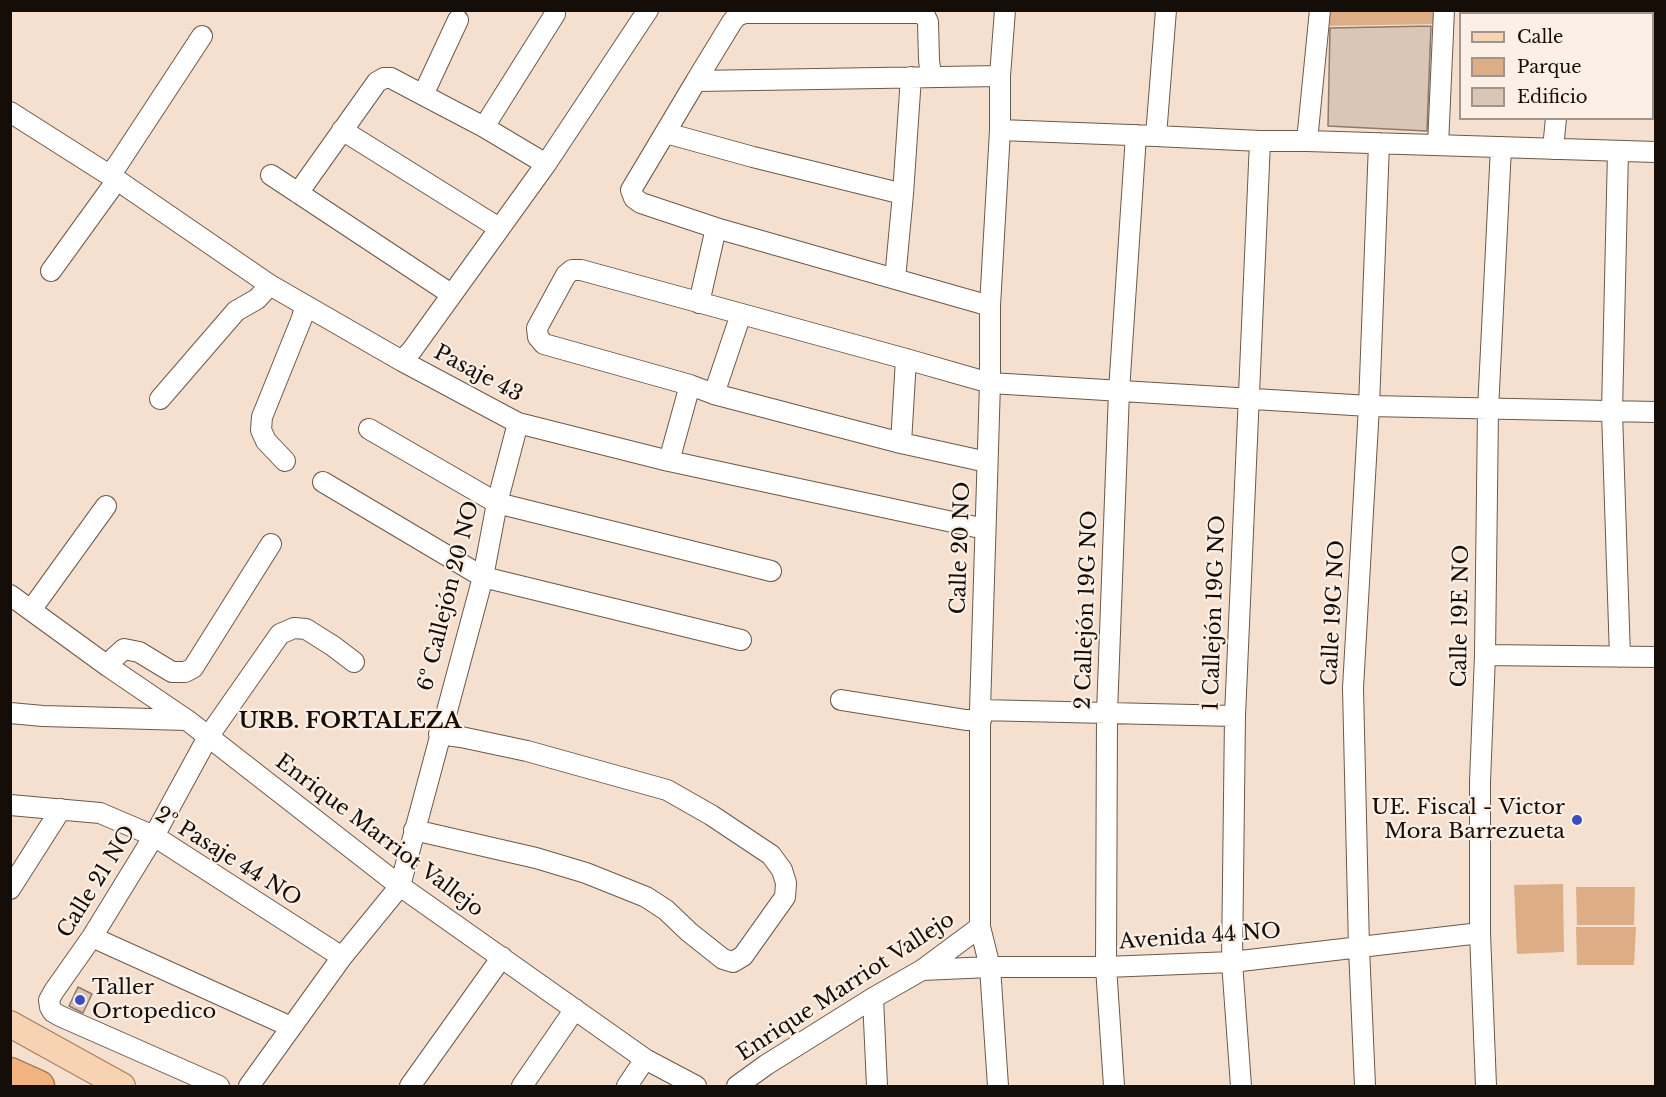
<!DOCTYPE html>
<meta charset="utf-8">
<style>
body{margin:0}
#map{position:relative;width:1666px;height:1097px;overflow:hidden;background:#f5e0cf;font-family:"Libre Baskerville",serif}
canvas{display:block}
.frame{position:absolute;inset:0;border:12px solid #150e08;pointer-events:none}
.legend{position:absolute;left:1459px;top:12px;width:195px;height:108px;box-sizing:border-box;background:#fcefe5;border:2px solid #a0958d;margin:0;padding:8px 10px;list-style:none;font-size:18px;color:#150e08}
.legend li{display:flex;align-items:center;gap:12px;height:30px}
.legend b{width:30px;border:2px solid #a0958d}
</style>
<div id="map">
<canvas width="1666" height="1097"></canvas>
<div class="frame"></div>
<ul class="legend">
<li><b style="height:8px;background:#f7d2b3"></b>Calle</li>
<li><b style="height:16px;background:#ddae86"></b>Parque</li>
<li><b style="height:16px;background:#dbc6b5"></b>Edificio</li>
</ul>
</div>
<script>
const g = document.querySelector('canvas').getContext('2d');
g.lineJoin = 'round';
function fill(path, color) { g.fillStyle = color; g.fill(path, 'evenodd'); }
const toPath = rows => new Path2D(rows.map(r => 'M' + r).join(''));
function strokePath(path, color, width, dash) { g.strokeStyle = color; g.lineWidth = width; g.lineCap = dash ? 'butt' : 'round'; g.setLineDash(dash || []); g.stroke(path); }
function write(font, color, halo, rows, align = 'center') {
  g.font = font + ' "Libre Baskerville",serif'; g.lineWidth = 4.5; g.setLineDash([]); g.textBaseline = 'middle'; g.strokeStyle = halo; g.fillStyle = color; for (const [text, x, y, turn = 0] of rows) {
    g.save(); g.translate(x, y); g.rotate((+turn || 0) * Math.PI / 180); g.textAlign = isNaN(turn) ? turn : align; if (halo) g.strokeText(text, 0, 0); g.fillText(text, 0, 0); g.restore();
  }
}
const green = toPath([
 [1327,11,1438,11,1437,24,1325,26],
 [1563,884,1564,952,1517,954,1514,885],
 [1576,887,1635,887,1634,925,1577,925],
 [1576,927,1636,927,1634,965,1577,965]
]);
const building = toPath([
 [1431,26,1427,131,1328,126,1330,28,1431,26],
 [78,987,92,994,83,1013,69,1006,78,987]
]);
const minor = toPath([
 [1565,14,1565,10],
 [696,81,732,22,737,16,745,13,919,13,925,16,928,22,929,60,931,77],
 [423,95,458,20],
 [10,112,117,180,270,285,402,361,518,423,669,461,985,529],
 [484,127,555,14],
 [342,130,499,228],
 [1000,130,1156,136,1260,141,1307,141,1656,152],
 [666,133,753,157,903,194],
 [1156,136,1166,10],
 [1307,141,1320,10],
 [1438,145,1444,10],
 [1553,149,1556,118],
 [1618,151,1612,412,1620,657],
 [110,175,118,164,202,36],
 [271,175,451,294],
 [298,193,377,82,384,78,391,78,423,95,484,127,546,164],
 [51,271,117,180],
 [895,279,903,194,911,77],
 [699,303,716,228],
 [990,306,716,228,641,203,634,198,631,190,696,81,1000,76],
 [402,361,412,350,546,164,648,10],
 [714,394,741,314],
 [160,399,236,311,257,299,270,285],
 [369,429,497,503,771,571],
 [901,443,906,359],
 [285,461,266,441,261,430,262,417,302,318,305,306],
 [669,461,690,385],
 [987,462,901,443,714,394,690,385,544,344,538,337,537,328,566,275,572,270,581,270,906,359,990,383,1369,406,1656,412],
 [323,482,483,577,741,640],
 [10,595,109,667,187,720,400,886,645,1059,696,1086],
 [31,610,106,506],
 [1485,655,1656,657],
 [109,667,114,658,124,649,139,652,172,672,185,672,193,668,271,544],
 [841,700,966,720,981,720],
 [980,710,1235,716],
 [10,713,43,716,187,720],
 [10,805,100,813,154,836,342,957],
 [414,830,536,858,586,873,646,897,666,910,689,932,723,959,733,962,743,956,785,897,786,883,782,870,771,855,711,815,667,790,527,751,461,737,439,734],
 [10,889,61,809],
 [92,937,291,1027],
 [922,970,990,967,1106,967,1232,962,1480,933],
 [873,998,877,1086],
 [219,1086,60,1016,53,1012,50,1007,49,1000,54,991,92,937,154,836,208,737,280,634,294,628,306,629,333,646,354,662],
 [249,1086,342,957,400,886,483,577,497,503,518,423],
 [410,1086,502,957],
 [522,1086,575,1009],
 [627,1086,645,1059],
 [737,1086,766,1065,873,998,922,970,980,927],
 [998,1086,990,967,980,927,980,710,990,383,990,306,1000,130,1000,76,1005,10],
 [1114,1086,1106,967,1107,713,1119,391,1136,135],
 [1241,1086,1232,962,1235,716,1260,141],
 [1365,1086,1359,948,1353,688,1369,406,1379,143],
 [1486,1086,1480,933,1480,782,1485,655,1488,410,1501,147]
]);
const major = toPath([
 [10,1024,122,1086]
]);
const highway = toPath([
 [10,1073,39,1086]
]);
const markers = [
 [1577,820,6,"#3c4dc1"],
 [80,1000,6,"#3c4dc1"]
];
const streetNames = [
 ["Pasaje 43",478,374,28],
 ["Calle 20 NO",961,548,-88],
 ["6º Callejón 20 NO",449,596,-76],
 ["2 Callejón 19G NO",1087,610,-88],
 ["1 Callejón 19G NO",1215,613,-88],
 ["Calle 19G NO",1334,613,-87],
 ["Calle 19E NO",1461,616,-89],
 ["Enrique Marriot Vallejo",379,836,37],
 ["2º Pasaje 44 NO",228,857,32],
 ["Calle 21 NO",97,882,-58],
 ["Avenida 44 NO",1200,937,-4],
 ["Enrique Marriot Vallejo",846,987,-33]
];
const poiNames = [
 ["UE. Fiscal - Victor",1565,808],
 ["Mora Barrezueta",1565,832],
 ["Taller",92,988,"left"],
 ["Ortopedico",92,1012,"left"]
];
const neighbourhoodNames = [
 ["URB. FORTALEZA",350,722]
];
fill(green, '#ddae86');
fill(building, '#dbc6b5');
strokePath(building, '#8c796a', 1.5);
strokePath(minor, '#6b594a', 22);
strokePath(major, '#a47a56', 28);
strokePath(highway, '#a47a56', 33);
strokePath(minor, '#fff', 20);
strokePath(major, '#f7d2b3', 26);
strokePath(highway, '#f1b480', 30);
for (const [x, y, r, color] of markers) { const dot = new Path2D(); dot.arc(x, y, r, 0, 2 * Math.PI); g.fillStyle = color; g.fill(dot); strokePath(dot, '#fcefe5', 2); }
write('21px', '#150e08', '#fcefe5', streetNames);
write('21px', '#150e08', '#fcefe5', poiNames, 'right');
write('bold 22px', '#150e08', '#fcefe5', neighbourhoodNames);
</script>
